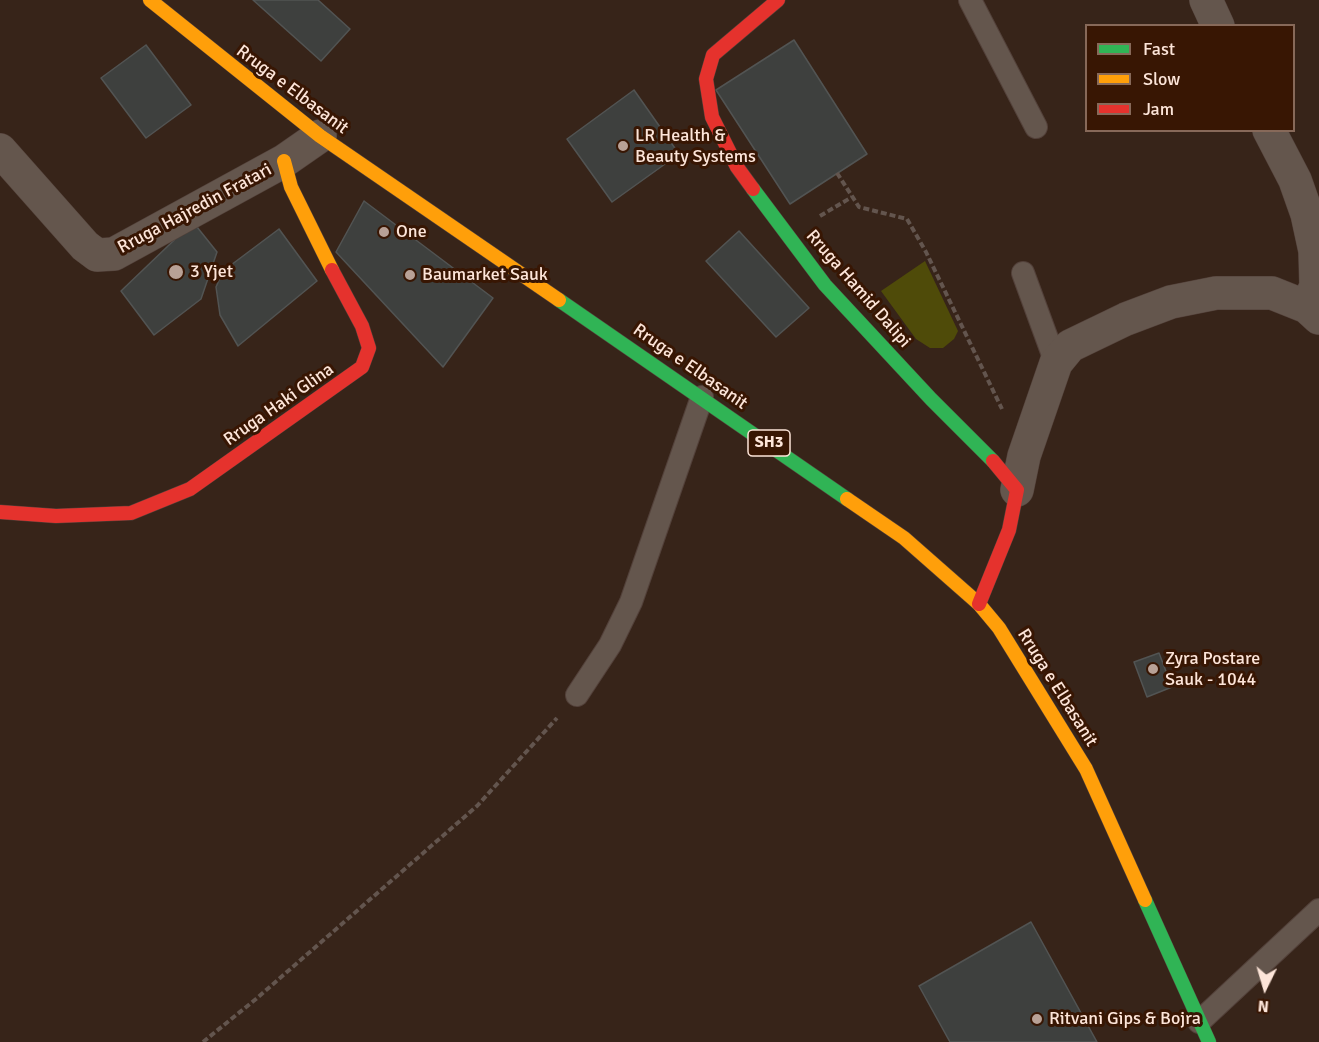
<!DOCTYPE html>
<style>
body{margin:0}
#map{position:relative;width:1319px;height:1042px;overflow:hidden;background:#372419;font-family:Signika,sans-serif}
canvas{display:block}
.legend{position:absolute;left:1085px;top:24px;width:210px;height:108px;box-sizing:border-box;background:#381603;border:2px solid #876959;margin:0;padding:8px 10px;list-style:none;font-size:18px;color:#fde5d9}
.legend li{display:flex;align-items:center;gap:12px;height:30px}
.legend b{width:30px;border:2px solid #876959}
.north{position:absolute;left:1235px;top:958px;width:60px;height:60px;-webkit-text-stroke:4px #381603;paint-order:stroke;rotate:185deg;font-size:16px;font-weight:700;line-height:24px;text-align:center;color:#fde5d9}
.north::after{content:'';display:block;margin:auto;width:21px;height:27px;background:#fde5d9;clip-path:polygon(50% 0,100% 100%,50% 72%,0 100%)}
</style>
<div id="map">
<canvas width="1319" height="1042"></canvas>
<ul class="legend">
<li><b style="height:8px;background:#30b455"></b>Fast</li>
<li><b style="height:8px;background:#ff9f0a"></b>Slow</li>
<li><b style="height:8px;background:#e5322d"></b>Jam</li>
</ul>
<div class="north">N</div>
</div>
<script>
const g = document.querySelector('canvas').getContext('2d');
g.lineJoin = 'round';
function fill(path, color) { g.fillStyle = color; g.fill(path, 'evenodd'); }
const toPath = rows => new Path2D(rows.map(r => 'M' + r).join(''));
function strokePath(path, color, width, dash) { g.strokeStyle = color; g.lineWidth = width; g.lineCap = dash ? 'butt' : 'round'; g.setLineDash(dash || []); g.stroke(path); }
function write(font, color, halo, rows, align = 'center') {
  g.font = font + ' Signika,sans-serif'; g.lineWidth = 6; g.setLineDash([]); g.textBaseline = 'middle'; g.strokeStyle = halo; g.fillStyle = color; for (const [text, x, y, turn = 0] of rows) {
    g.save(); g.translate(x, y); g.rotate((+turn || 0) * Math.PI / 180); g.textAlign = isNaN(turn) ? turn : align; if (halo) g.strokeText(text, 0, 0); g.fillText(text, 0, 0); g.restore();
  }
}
const green = toPath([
 [925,261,958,331,954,339,943,348,930,348,916,339,881,291]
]);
const building = toPath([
 [253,0,318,0,350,29,321,61,253,0],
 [794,40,867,154,790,204,716,90,794,40],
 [146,45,191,105,146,138,101,78,146,45],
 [634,90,679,154,612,202,567,139,634,90],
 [364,201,493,298,443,367,336,252,364,201],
 [193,222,217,252,201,299,154,335,121,291,193,222],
 [279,229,317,281,238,346,220,315,216,287,223,271,279,229],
 [739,231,809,308,776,337,706,261,739,231],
 [1159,653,1172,687,1147,697,1134,662,1159,653],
 [1031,922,1097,1042,950,1042,919,986,1031,922]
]);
const path = toPath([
 [837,173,859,207,907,219,926,252,1002,409],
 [820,216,852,197],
 [203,1042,256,999,477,806,557,718]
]);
const lane = toPath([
 [970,0,1036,127],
 [1023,273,1056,363],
 [577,695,610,645,631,602,702,397],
 [1199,1022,1319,910]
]);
const street = toPath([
 [1206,0,1218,26],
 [1269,130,1295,180,1307,214,1315,251,1316,286,1307,307],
 [0,150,85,246,97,255,114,254,284,161,320,136],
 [1017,490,1024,456,1056,363,1070,346,1126,319,1171,302,1216,293,1272,293,1307,307,1319,318]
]);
const fast = toPath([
 [753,189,825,285,931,399,993,461],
 [559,300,847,499],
 [1145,900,1209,1042]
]);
const slow = toPath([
 [150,0,320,136,559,300],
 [284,161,291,187,332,270],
 [847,499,904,538,979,604,999,628,1086,769,1145,900]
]);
const jam = toPath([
 [753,189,737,167,712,117,706,79,713,55,778,0],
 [0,512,56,516,131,513,190,489,362,367,369,348,362,326,332,270],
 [979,604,1009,530,1017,490,993,461]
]);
const markers = [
 [623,146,6,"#b8a196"],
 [384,232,6,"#b8a196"],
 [176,272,8,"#b8a196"],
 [410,275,6,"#b8a196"],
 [1153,669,6,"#b8a196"],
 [1037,1019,6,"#b8a196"]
];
const shields = [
 [769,443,42]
];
const shieldNames = [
 ["SH3",769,443]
];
const streetNames = [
 ["Rruga e Elbasanit",292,90,37],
 ["Rruga Hajredin Fratari",195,209,-28],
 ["Rruga Hamid Dalipi",858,289,49],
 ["Rruga e Elbasanit",690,367,35],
 ["Rruga Haki Glina",279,405,-35],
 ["Rruga e Elbasanit",1057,688,58]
];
const poiNames = [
 ["LR Health &",635,136],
 ["Beauty Systems",635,157],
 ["One",396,232],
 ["3 Yjet",190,272],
 ["Baumarket Sauk",422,275],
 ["Zyra Postare",1165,659],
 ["Sauk - 1044",1165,680],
 ["Ritvani Gips & Bojra",1049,1019]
];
fill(green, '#4f4b09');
fill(building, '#3e403e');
strokePath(building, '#525453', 1.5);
strokePath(lane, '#53413a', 24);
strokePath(street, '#53413a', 34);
strokePath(fast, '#53413a', 15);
strokePath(slow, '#53413a', 15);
strokePath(jam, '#53413a', 15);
strokePath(path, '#63554e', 4, [6, 3]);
strokePath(lane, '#64564d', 22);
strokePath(street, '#64564d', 33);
strokePath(fast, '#30b455', 14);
strokePath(slow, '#ff9f0a', 14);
strokePath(jam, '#e5322d', 14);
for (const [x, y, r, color] of markers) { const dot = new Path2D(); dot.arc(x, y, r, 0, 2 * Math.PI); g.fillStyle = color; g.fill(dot); strokePath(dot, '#381603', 2); }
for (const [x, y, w] of shields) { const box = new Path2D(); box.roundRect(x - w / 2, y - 13, w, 26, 4.5); g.fillStyle = '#381603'; g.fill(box); strokePath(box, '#fde5d9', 1.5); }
write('bold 16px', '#fde5d9', null, shieldNames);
write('18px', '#fde5d9', '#381603', streetNames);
write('18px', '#fde5d9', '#381603', poiNames, 'left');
</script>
